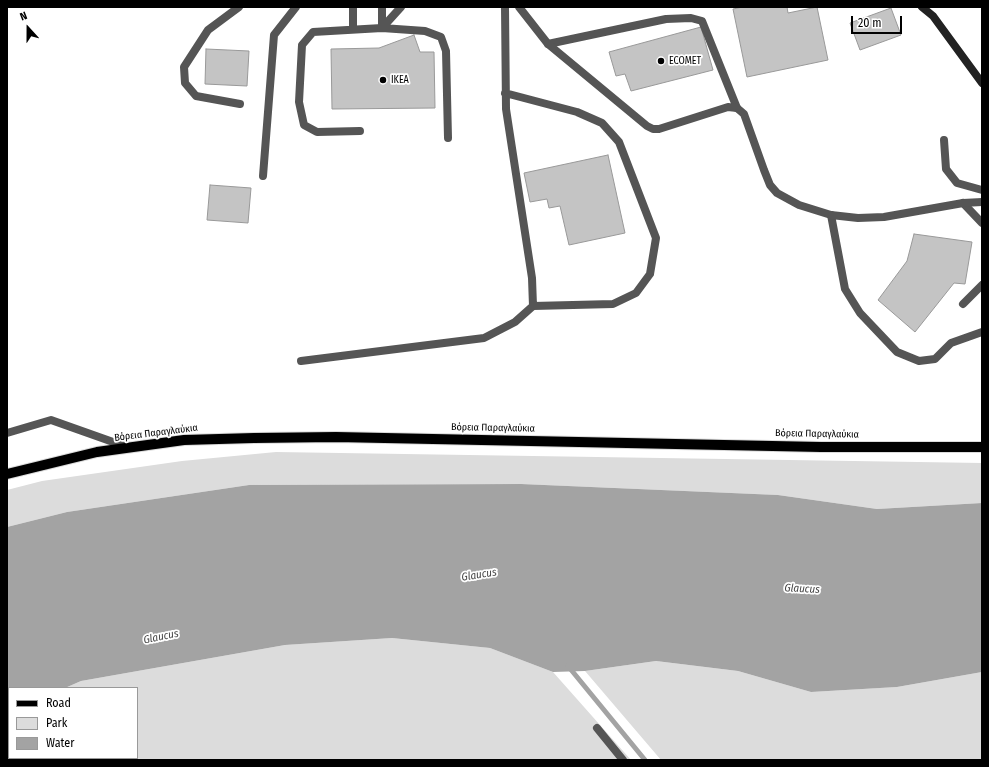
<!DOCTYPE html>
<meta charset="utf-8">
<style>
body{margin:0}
#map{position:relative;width:989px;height:767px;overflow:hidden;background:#fff;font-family:"Fira Sans Condensed",sans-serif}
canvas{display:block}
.frame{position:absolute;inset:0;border:8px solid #000;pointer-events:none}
.legend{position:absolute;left:8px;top:687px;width:130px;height:72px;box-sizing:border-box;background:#fff;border:1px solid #999;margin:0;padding:5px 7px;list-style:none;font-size:12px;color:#000}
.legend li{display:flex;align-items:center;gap:8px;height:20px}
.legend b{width:20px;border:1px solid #999}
.north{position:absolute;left:8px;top:8px;width:40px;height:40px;-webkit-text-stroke:3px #fff;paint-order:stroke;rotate:339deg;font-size:11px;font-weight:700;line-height:16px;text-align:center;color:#000}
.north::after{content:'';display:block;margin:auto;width:14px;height:18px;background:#000;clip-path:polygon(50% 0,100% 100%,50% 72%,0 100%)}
.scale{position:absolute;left:851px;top:16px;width:51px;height:18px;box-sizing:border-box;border:2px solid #000;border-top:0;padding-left:5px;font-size:12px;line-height:14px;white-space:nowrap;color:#000;-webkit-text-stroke:3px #fff;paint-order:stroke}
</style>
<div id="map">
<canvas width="989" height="767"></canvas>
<div class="frame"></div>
<ul class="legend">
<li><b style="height:5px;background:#000"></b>Road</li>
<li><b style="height:11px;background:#dcdcdc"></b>Park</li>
<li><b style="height:11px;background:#a3a3a3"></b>Water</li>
</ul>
<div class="north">N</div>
<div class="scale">20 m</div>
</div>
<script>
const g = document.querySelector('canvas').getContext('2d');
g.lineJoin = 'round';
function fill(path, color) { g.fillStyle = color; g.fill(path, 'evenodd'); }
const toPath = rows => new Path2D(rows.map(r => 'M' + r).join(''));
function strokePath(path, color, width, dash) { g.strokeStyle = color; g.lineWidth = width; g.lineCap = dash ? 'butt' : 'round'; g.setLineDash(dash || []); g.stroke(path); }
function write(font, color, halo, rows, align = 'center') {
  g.font = font + ' "Fira Sans Condensed",sans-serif'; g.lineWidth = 3.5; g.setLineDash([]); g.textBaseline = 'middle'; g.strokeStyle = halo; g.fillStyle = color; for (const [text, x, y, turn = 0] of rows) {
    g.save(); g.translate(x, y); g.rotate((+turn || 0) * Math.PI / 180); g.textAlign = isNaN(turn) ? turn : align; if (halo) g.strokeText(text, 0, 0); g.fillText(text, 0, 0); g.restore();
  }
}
const green = toPath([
 [276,452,982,463,982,503,877,509,778,495,521,484,249,485,67,512,7,527,7,490,42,481,182,461],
 [392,638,490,648,553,672,631,760,7,760,7,712,9,711,9,758,137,758,137,688,65,688,81,681,285,645],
 [656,661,738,671,811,692,897,687,982,672,982,760,661,760,585,671]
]);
const water = toPath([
 [521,484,778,495,877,509,982,503,982,672,897,687,811,692,738,671,656,661,585,671,553,672,490,648,392,638,285,645,81,681,65,688,9,688,9,711,7,712,7,527,67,512,249,485]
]);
const stream = toPath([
 [568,666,645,760]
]);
const building = toPath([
 [743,7,787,7,788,13,817,7,828,60,747,77,733,9,743,7],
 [891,8,901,35,860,50,850,23,891,8],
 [701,27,713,70,631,91,625,74,616,76,609,52,701,27],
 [414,35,420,52,434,52,435,108,332,109,331,49,379,48,414,35],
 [206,49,249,51,247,86,205,84,206,49],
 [608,155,625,233,569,245,560,206,549,208,547,199,530,202,524,173,608,155],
 [210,185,251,188,248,223,207,220,210,185],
 [914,234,972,242,965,284,954,283,915,332,878,300,907,261,914,234]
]);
const service = toPath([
 [239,7,208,30,184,67,185,83,196,96,240,104],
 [353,7,353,29],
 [382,7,382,28],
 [382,28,401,7],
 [548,44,666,19,691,18,702,21,737,108],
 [505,93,577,112,602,123,619,142,656,238,650,274,636,293,613,304,533,306],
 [360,131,317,132,304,125,299,102,302,45,313,32,382,28,425,31,441,37,446,51,448,138],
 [944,140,946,169,957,183,982,190],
 [963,203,982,223],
 [831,215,845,289,860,313,897,352,919,361,935,359,951,343,982,332],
 [963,304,982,285],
 [301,361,484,338,515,322,533,306,532,278,506,109,505,7],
 [7,433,51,420,130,448]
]);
const minor = toPath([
 [519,7,548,44,647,126,653,129,659,129,728,107,737,108,744,114,764,170,770,185,777,193,799,205,831,215,858,218,884,217,963,203,982,202],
 [263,176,274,35,296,7],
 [597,728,623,760]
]);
const secondary = toPath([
 [922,7,933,16,982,83]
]);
const primary = toPath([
 [7,474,97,452,184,440,254,438,336,437,821,447,982,447]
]);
const markers = [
 [661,61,4,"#000"],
 [383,80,4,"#000"]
];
const poiNames = [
 ["ECOMET",669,61],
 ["IKEA",391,80]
];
const streetNames = [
 ["Βόρεια Παραγλαύκια",493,428,1],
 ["Βόρεια Παραγλαύκια",156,433,-7],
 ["Βόρεια Παραγλαύκια",817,434,1]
];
const waterNames = [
 ["Glaucus",479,575,-9],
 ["Glaucus",802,589,3],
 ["Glaucus",161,637,-11]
];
fill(green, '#dcdcdc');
fill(water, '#a3a3a3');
strokePath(stream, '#a3a3a3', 5);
fill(building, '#c4c4c4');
strokePath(building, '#999', 1);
strokePath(primary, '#dbdbdb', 12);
strokePath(service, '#555', 8);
strokePath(minor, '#555', 8);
strokePath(secondary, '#222', 8);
strokePath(primary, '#000', 10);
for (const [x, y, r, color] of markers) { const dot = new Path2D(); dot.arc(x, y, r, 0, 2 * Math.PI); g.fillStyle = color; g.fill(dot); strokePath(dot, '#fff', 1.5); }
write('10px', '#000', '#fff', poiNames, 'left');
write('10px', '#000', '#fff', streetNames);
write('italic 11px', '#444', '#fff', waterNames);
</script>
